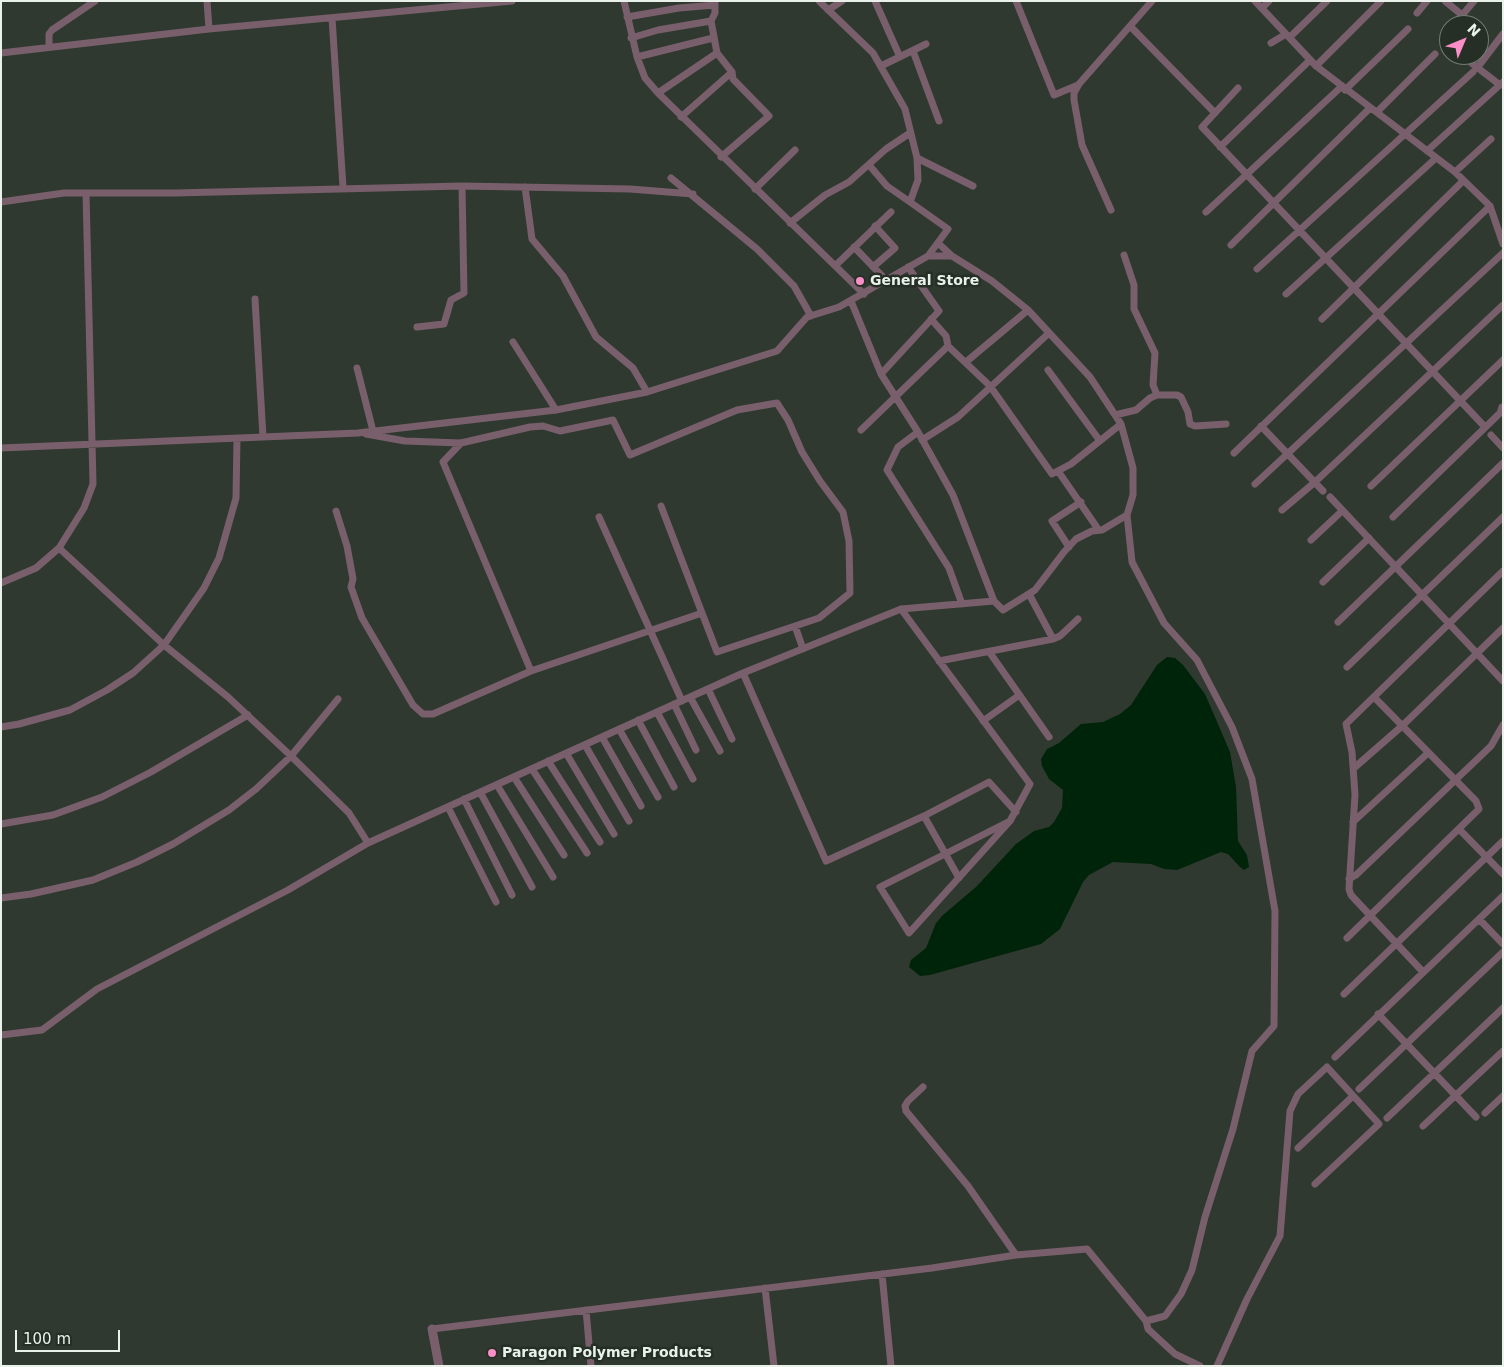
<!DOCTYPE html>
<style>
body{margin:0}
#map{position:relative;width:1504px;height:1367px;overflow:hidden;background:#2f3930;font-family:"DejaVu Sans",sans-serif}
canvas{display:block}
.frame{position:absolute;inset:0;border:2px solid #eaf0ea;pointer-events:none}
.north{position:absolute;left:1439px;top:15px;width:50px;height:50px;box-sizing:border-box;background:#252f26;border:1px solid #747c74;border-radius:50%;rotate:45deg;font-size:14px;font-weight:700;line-height:20px;text-align:center;color:#eaf0ea}
.north::after{content:'';display:block;margin:auto;width:18px;height:22px;background:#fa8fc7;clip-path:polygon(50% 0,100% 100%,50% 72%,0 100%)}
.scale{position:absolute;left:15px;top:1330px;width:105px;height:22px;box-sizing:border-box;border:2px solid #eaf0ea;border-top:0;padding-left:6px;font-size:15px;line-height:18px;white-space:nowrap;color:#eaf0ea;-webkit-text-stroke:4px #252f26;paint-order:stroke}
</style>
<div id="map">
<canvas width="1504" height="1367"></canvas>
<div class="frame"></div>
<div class="north">N</div>
<div class="scale">100 m</div>
</div>
<script>
const g = document.querySelector('canvas').getContext('2d');
g.lineJoin = 'round';
function fill(path, color) { g.fillStyle = color; g.fill(path, 'evenodd'); }
const toPath = rows => new Path2D(rows.map(r => 'M' + r).join(''));
function strokePath(path, color, width, dash) { g.strokeStyle = color; g.lineWidth = width; g.lineCap = dash ? 'butt' : 'round'; g.setLineDash(dash || []); g.stroke(path); }
function write(font, color, halo, rows, align = 'center') {
  g.font = font + ' "DejaVu Sans",sans-serif'; g.lineWidth = 5; g.setLineDash([]); g.textBaseline = 'middle'; g.strokeStyle = halo; g.fillStyle = color; for (const [text, x, y, turn = 0] of rows) {
    g.save(); g.translate(x, y); g.rotate((+turn || 0) * Math.PI / 180); g.textAlign = isNaN(turn) ? turn : align; if (halo) g.strokeText(text, 0, 0); g.fillText(text, 0, 0); g.restore();
  }
}
const water = toPath([
 [1167,657,1175,658,1183,665,1205,694,1230,752,1236,787,1238,841,1247,855,1249,867,1244,870,1240,867,1228,854,1221,852,1177,870,1164,869,1151,864,1113,862,1089,875,1083,882,1060,929,1041,944,930,975,920,976,909,967,911,960,926,948,936,923,943,915,976,887,1016,844,1034,831,1049,827,1054,822,1062,808,1063,790,1049,779,1042,766,1041,759,1047,749,1059,743,1081,724,1103,722,1120,714,1131,705,1157,665]
]);
const minor = toPath([
 [207,1,209,29],
 [624,1,637,57,645,78,658,93,864,294],
 [715,1,715,13,711,21,717,53,732,72,733,79,769,116,721,157],
 [819,1,873,53,905,109,917,158,918,180,910,202,948,229,928,256],
 [875,1,900,57],
 [1016,1,1054,95,1078,85],
 [1255,1,1316,66,1455,172,1490,206,1503,244],
 [1445,1,1462,15],
 [1262,8,1269,1],
 [828,10,842,1],
 [1417,13,1427,1],
 [627,17,679,8,715,5],
 [332,18,343,187],
 [1454,25,1474,1],
 [1131,27,1215,113],
 [1449,32,1446,41,1449,46],
 [1290,37,1327,1],
 [631,38,658,30,711,21],
 [1271,43,1286,34],
 [49,47,49,34,52,30,95,1],
 [913,51,939,121],
 [1,53,209,29,512,1],
 [1461,55,1500,85],
 [637,57,713,38],
 [881,66,926,44],
 [1316,66,1381,1],
 [1477,68,1503,34],
 [1238,88,1202,127,1485,427],
 [1345,90,1408,29],
 [658,93,717,53],
 [1377,112,1435,54],
 [681,117,732,72],
 [1220,147,1310,60],
 [1427,151,1503,82],
 [917,158,973,186],
 [869,165,887,186,910,202],
 [1455,172,1491,139],
 [671,178,757,249,794,286,811,316],
 [525,187,532,239,563,276,596,337,633,368,647,392],
 [755,189,795,150],
 [1,202,64,193,175,193,462,186,630,189,693,194],
 [1111,210,1082,145,1074,100,1074,93,1079,84,1152,1],
 [1206,212,1341,87],
 [790,223,825,195,849,182,886,149,910,133],
 [938,243,952,256],
 [1231,245,1370,108],
 [854,247,886,280],
 [1124,255,1134,285,1134,309,1155,353,1153,385,1157,395],
 [836,265,891,212],
 [873,267,895,248,875,226],
 [1257,269,1473,72],
 [1286,294,1436,158],
 [255,299,263,437],
 [851,301,881,374,918,432,953,495,994,601],
 [931,319,946,336,948,346,990,386,1052,474,1071,464,1121,424],
 [1322,319,1463,181],
 [417,327,444,324,451,300,464,293,462,186],
 [513,342,556,410],
 [966,362,1028,310],
 [357,368,373,431],
 [1048,370,1100,441],
 [881,374,939,311,908,267],
 [1115,415,1136,410,1150,398,1157,395,1177,395,1181,397,1188,412,1190,424,1195,426,1226,424],
 [1261,426,1323,491],
 [861,430,948,346],
 [918,432,898,447,887,470,949,568,962,604],
 [1491,435,1503,448],
 [922,440,958,417,1049,333],
 [461,443,443,462,531,671],
 [1,448,358,433,556,410,647,392,777,351,807,317,839,307,928,256,952,256,992,281,1028,310,1090,377,1121,424,1133,468,1133,495,1127,515,1132,562,1164,623,1197,660,1232,727,1252,779,1275,911,1274,1026,1252,1051,1233,1129,1205,1217,1192,1270,1181,1294,1165,1316,1146,1321],
 [1234,453,1490,206],
 [1058,471,1098,529],
 [1255,484,1503,253],
 [1371,486,1503,360],
 [1330,497,1503,681],
 [661,506,702,613],
 [1282,510,1315,482,1503,305],
 [336,511,347,546,353,579,351,587,362,618,413,705,423,714,433,714,531,671,702,613,717,652,819,618,850,593,849,541,843,512,820,481,802,452,788,420,777,403,737,410,630,455,613,420,560,431,543,426,530,427,461,443,405,441,366,434],
 [599,517,682,701],
 [1393,517,1500,413,1502,407],
 [1311,540,1342,511],
 [1069,547,1052,521,1081,502],
 [59,548,164,645,228,697,291,756,349,813,368,843],
 [1323,582,1369,538],
 [1,583,36,568,59,548,84,508,93,484,86,193],
 [901,609,1030,784,1010,821,909,933,880,887,1010,821],
 [1338,622,1503,463],
 [795,626,803,649],
 [1053,639,1060,636,1078,619],
 [990,653,1049,737],
 [939,661,1053,639,1029,594],
 [1347,667,1503,517],
 [743,673,826,861,924,816,989,782,1016,812],
 [708,689,732,739],
 [690,697,720,751],
 [674,704,696,750],
 [657,712,693,779],
 [638,720,674,787],
 [983,721,1018,696],
 [1,727,19,724,70,710,107,690,133,673,164,645,204,588,219,558,236,498,237,439],
 [619,729,658,797],
 [602,737,641,806],
 [585,745,629,821],
 [566,753,614,834],
 [548,761,600,842],
 [1354,768,1402,726,1503,628],
 [532,769,587,853],
 [514,777,564,855],
 [497,785,553,877],
 [480,792,532,887],
 [464,799,512,895],
 [448,807,496,902],
 [924,816,959,878],
 [1353,822,1428,753],
 [1,824,53,815,102,797,151,772,248,715],
 [1459,829,1503,874],
 [1349,879,1356,875,1491,746,1503,725],
 [1,898,31,894,93,880,137,862,173,844,229,810,256,789,291,756,338,699],
 [1479,919,1503,944],
 [1347,938,1479,809,1476,801,1374,697],
 [1423,972,1351,895,1349,889,1355,795,1352,752,1346,724,1503,571],
 [1344,994,1503,841],
 [1378,1014,1476,1117],
 [1,1035,42,1030,97,989,288,890,368,843,743,673,901,609,994,601,1003,610,1035,590,1064,552,1076,539,1092,531,1102,530,1127,515],
 [1335,1057,1503,896],
 [923,1087,908,1101,905,1106,906,1111,968,1186,1016,1255],
 [1359,1089,1503,952],
 [1485,1113,1503,1096],
 [1387,1118,1503,1008],
 [1423,1126,1503,1051],
 [1298,1148,1353,1096],
 [882,1274,891,1366],
 [765,1288,774,1366],
 [586,1310,591,1366],
 [432,1329,932,1268,1016,1255,1087,1249,1146,1321,1148,1329,1175,1354,1200,1366],
 [1217,1366,1247,1299,1280,1236,1290,1111,1298,1094,1327,1067,1379,1124,1315,1184]
]);
const tertiary = toPath([
 [432,1329,439,1366]
]);
const markers = [
 [860,281,5,"#fa8fc7"],
 [492,1353,5,"#fa8fc7"]
];
const poiNames = [
 ["General Store",870,281],
 ["Paragon Polymer Products",502,1353]
];
fill(water, '#00240a');
strokePath(minor, '#785f6b', 7);
strokePath(tertiary, '#785f6b', 9);
for (const [x, y, r, color] of markers) { const dot = new Path2D(); dot.arc(x, y, r, 0, 2 * Math.PI); g.fillStyle = color; g.fill(dot); strokePath(dot, '#252f26', 2); }
write('bold 14px', '#eaf0ea', '#252f26', poiNames, 'left');
</script>
